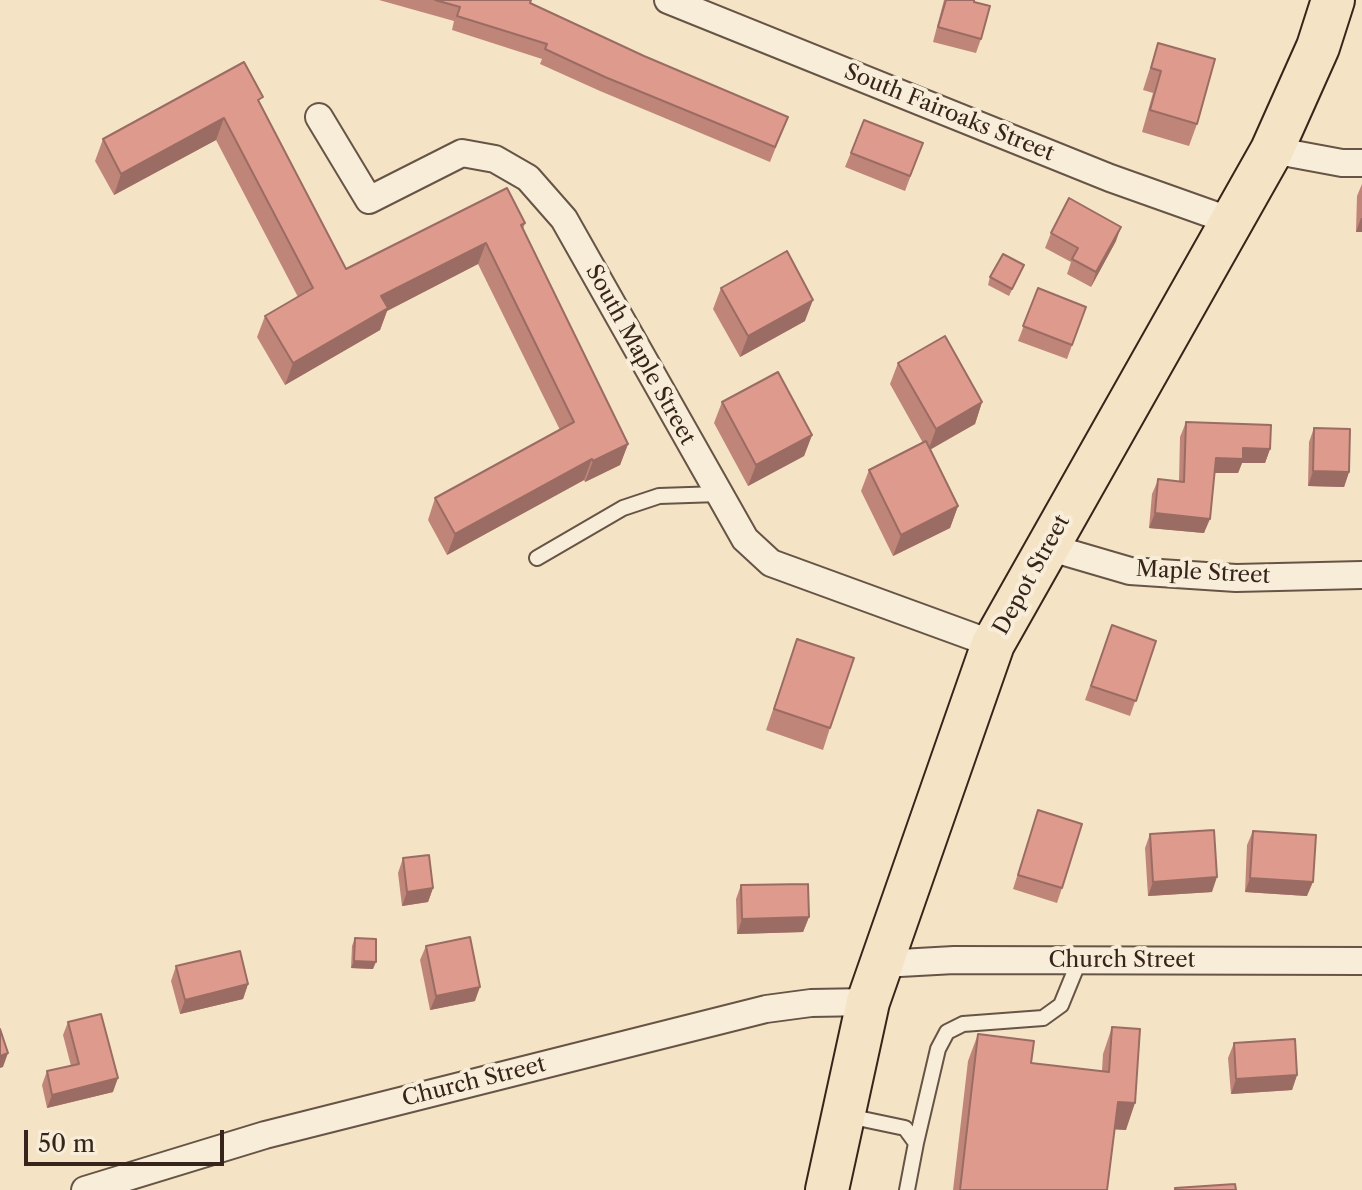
<!DOCTYPE html>
<style>
body{margin:0}
#map{position:relative;width:1362px;height:1190px;overflow:hidden;background:#f5e3c5;font-family:"Libre Caslon Text",serif}
canvas{display:block}
.scale{position:absolute;left:24px;top:1130px;width:200px;height:36px;box-sizing:border-box;border:4px solid #37251b;border-top:0;padding-left:10px;font-size:24px;line-height:28px;white-space:nowrap;color:#37251b;-webkit-text-stroke:6px #f8edd9;paint-order:stroke}
</style>
<div id="map">
<canvas width="1362" height="1190"></canvas>
<div class="scale">50 m</div>
</div>
<script>
const g = document.querySelector('canvas').getContext('2d');
g.lineJoin = 'round';
const toPath = rows => new Path2D(rows.map(r => 'M' + r).join(''));
function strokePath(path, color, width, dash) { g.strokeStyle = color; g.lineWidth = width; g.lineCap = dash ? 'butt' : 'round'; g.setLineDash(dash || []); g.stroke(path); }
function fill(path, color) { g.fillStyle = color; g.fill(path, 'evenodd'); }
function write(font, color, halo, rows, align = 'center') {
  g.font = font + ' "Libre Caslon Text",serif'; g.lineWidth = 8; g.setLineDash([]); g.textBaseline = 'middle'; g.strokeStyle = halo; g.fillStyle = color; for (const [text, x, y, turn = 0] of rows) {
    g.save(); g.translate(x, y); g.rotate((+turn || 0) * Math.PI / 180); g.textAlign = isNaN(turn) ? turn : align; if (halo) g.strokeText(text, 0, 0); g.fillText(text, 0, 0); g.restore();
  }
}
const service = toPath([
 [537,558,623,508,659,496,719,494],
 [848,1116,905,1128,916,1143,907,1190],
 [916,1143,938,1049,947,1032,963,1024,1043,1018,1061,1005,1079,961]
]);
const minor = toPath([
 [668,0,1110,178,1231,221],
 [319,117,369,200,462,153,495,159,528,178,564,219,745,539,771,563,993,644],
 [1272,150,1342,163,1362,163],
 [1048,547,1130,571,1236,578,1362,575],
 [882,964,954,960,1362,961],
 [85,1190,265,1135,766,1009,811,1003,868,1002]
]);
const primary = toPath([
 [827,1190,868,1002,993,644,1272,150,1318,47,1333,0]
]);
const wall = toPath([
 [379,0,531,0,530,3,782,132,770,162,600,91,540,64,542,59,452,30,454,21],
 [944,0,974,0,981,39,976,53,933,42],
 [1158,43,1197,124,1189,146,1142,132,1153,93,1143,90],
 [260,105,346,269,525,223,523,229,628,444,620,465,585,482,584,480,447,555,428,520,435,498,560,430,478,264,387,311,380,330,285,385,257,337,265,316,298,297,216,140,114,195,95,161,103,139],
 [864,120,923,143,905,191,845,167],
 [1362,184,1362,232,1356,232,1357,196],
 [1051,233,1116,241,1091,287,1067,274,1071,262,1045,248],
 [1024,265,1009,296,988,285,990,277],
 [721,288,805,321,740,357,713,309],
 [1038,288,1086,307,1067,359,1018,341],
 [898,363,982,402,975,424,930,449,958,506,950,528,893,556,861,491,869,470,923,443,890,384],
 [722,402,812,435,804,456,748,486,714,423],
 [1186,422,1270,449,1265,463,1242,463,1238,473,1215,473,1204,533,1149,528,1152,494,1158,480,1179,482,1180,437],
 [1314,428,1349,472,1344,487,1308,486,1309,442],
 [1112,625,1156,641,1130,716,1085,700],
 [797,639,830,728,823,750,766,730],
 [1038,810,1062,888,1057,903,1013,889],
 [1253,831,1307,896,1245,892,1247,845],
 [1150,834,1212,892,1148,896,1145,848],
 [403,858,433,888,428,902,402,906,398,873],
 [741,885,809,917,803,932,737,934,736,899],
 [355,938,373,969,351,968,352,946],
 [426,946,475,1001,430,1010,420,960],
 [176,966,248,984,243,999,180,1014,171,981],
 [68,1022,113,1092,47,1108,42,1085,47,1071,71,1066,63,1035],
 [1112,1027,1126,1130,1114,1129,1107,1190,953,1190,968,1061,978,1034,1031,1063,1102,1071,1103,1054],
 [1234,1043,1297,1075,1292,1090,1231,1094,1228,1058]
]);
const shadedWall = toPath([
 [224,118,216,140,114,195,121,174],
 [1361,218,1362,218,1362,232,1356,232],
 [1121,227,1116,241,1091,287,1096,272],
 [486,243,478,264,387,311,380,330,285,385,293,363,381,296],
 [813,300,805,321,740,357,748,336],
 [982,402,975,424,928,451,936,429],
 [812,435,804,456,748,486,756,465],
 [628,444,620,465,585,482,593,461],
 [1243,448,1270,449,1265,463,1242,463,1238,473,1211,473,1216,458],
 [592,459,584,480,447,555,455,534],
 [1313,471,1349,472,1344,487,1308,486],
 [958,506,950,528,893,556,901,535],
 [1155,513,1210,519,1204,533,1149,528],
 [1217,877,1212,892,1148,896,1153,882],
 [1250,878,1313,882,1307,896,1245,892],
 [433,888,428,902,402,906,407,892],
 [809,917,803,932,737,934,742,919],
 [354,961,376,962,373,969,351,968],
 [248,984,243,999,180,1014,185,1000],
 [480,987,475,1001,430,1010,436,996],
 [8,1053,3,1067,0,1068,0,1056],
 [1297,1075,1292,1090,1231,1094,1236,1079],
 [118,1078,113,1092,47,1108,52,1095],
 [1118,1102,1135,1103,1126,1130,1108,1129]
]);
const building = toPath([
 [435,0,531,0,530,3,644,56,788,117,775,147,605,77,545,49,547,44,457,16,460,7,435,0],
 [946,0,974,0,974,2,990,6,981,39,938,27,946,0],
 [1158,43,1215,59,1197,124,1150,110,1161,71,1151,68,1158,43],
 [244,62,263,97,258,100,346,269,507,188,525,223,521,225,628,444,593,461,592,459,455,534,435,498,574,422,486,243,381,296,388,308,293,363,265,316,313,288,224,118,121,174,103,139,244,62],
 [864,120,923,143,910,176,851,153,864,120],
 [1069,198,1121,227,1096,272,1072,259,1078,248,1051,233,1069,198],
 [787,251,813,300,748,336,721,288,787,251],
 [1003,254,1024,265,1012,289,990,277,1003,254],
 [1038,288,1086,307,1072,345,1023,326,1038,288],
 [945,336,982,402,936,429,898,363,945,336],
 [778,372,812,435,756,465,722,402,778,372],
 [1186,422,1271,425,1270,449,1243,448,1243,459,1216,458,1210,519,1155,513,1158,479,1184,482,1186,422],
 [1314,428,1350,429,1349,472,1313,471,1314,428],
 [926,441,958,506,901,535,869,470,926,441],
 [1112,625,1156,641,1136,701,1091,686,1112,625],
 [797,639,854,658,830,728,774,709,797,639],
 [1038,810,1082,824,1062,888,1018,875,1038,810],
 [1214,830,1217,877,1153,882,1150,834,1214,830],
 [1253,831,1316,835,1313,882,1250,878,1253,831],
 [429,855,433,888,407,892,403,858,429,855],
 [808,884,809,917,742,919,741,885,808,884],
 [470,937,480,987,436,996,426,946,470,937],
 [355,938,376,939,376,962,354,961,355,938],
 [240,951,248,984,185,1000,176,966,240,951],
 [101,1014,118,1078,52,1095,47,1071,79,1064,68,1022,101,1014],
 [1112,1027,1140,1029,1135,1103,1118,1102,1107,1190,960,1190,978,1034,1034,1041,1031,1063,1109,1072,1112,1027],
 [0,1029,8,1053,0,1056,0,1029],
 [1295,1039,1297,1075,1236,1079,1234,1043,1295,1039],
 [1235,1184,1236,1190,1175,1190,1175,1188,1235,1184]
]);
const streetNames = [
 ["South Fairoaks Street",949,113,22],
 ["South Maple Street",640,355,61],
 ["Maple Street",1203,573,3],
 ["Depot Street",1032,575,-61],
 ["Church Street",1122,961],
 ["Church Street",474,1082,-14]
];
strokePath(service, '#665446', 18);
strokePath(minor, '#665446', 30);
strokePath(primary, '#37251b', 46);
strokePath(service, '#f8edd9', 14);
strokePath(minor, '#f8edd9', 26);
strokePath(primary, '#f5e3c5', 42);
fill(wall, '#bf8579');
fill(shadedWall, '#9b6c63');
fill(building, '#de9b8d');
strokePath(building, '#9b6c63', 2);
write('22px', '#37251b', '#f8edd9', streetNames);
</script>
